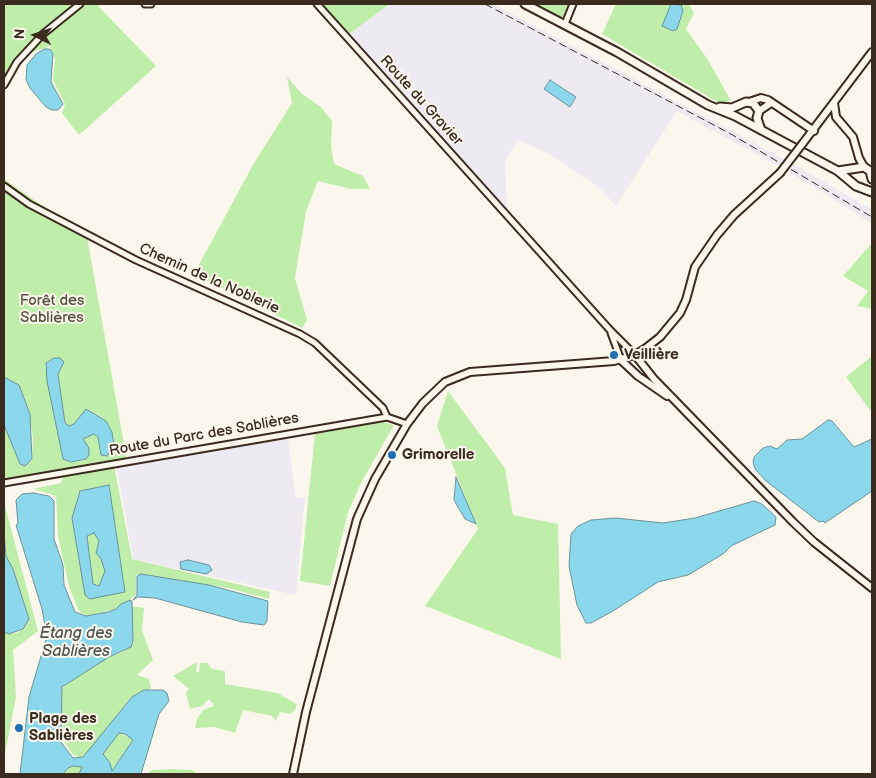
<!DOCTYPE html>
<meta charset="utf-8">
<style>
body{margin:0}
#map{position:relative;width:876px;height:778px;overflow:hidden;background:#fbf7ec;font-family:"Balsamiq Sans",sans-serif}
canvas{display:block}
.frame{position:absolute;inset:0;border:5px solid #3b2a1e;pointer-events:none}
.north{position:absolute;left:10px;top:10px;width:50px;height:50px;-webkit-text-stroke:4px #fbf7ec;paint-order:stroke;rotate:274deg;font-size:14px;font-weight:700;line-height:20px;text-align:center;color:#3b2a1e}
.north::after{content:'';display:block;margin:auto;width:18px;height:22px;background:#3b2a1e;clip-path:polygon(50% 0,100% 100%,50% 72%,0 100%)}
</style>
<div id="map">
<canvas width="876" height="778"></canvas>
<div class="frame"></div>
<div class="north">N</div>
</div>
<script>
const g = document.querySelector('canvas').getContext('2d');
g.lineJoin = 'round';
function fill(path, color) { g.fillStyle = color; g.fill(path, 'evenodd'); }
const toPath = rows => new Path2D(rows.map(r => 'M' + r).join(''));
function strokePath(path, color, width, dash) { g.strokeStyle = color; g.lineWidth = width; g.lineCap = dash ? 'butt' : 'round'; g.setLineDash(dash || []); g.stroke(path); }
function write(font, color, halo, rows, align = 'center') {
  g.font = font + ' "Balsamiq Sans",sans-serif'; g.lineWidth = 4; g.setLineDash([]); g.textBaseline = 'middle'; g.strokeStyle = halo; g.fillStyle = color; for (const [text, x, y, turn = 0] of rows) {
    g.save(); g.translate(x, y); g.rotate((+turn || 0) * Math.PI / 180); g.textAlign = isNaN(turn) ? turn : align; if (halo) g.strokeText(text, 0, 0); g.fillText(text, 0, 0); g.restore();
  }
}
const built = toPath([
 [390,4,493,4,786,160,780,167,677,111,616,206,597,186,551,155,519,140,514,145,505,163,507,210,349,34],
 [792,163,872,210,872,223,786,170],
 [287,434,296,498,305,497,296,595,133,559,116,463]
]);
const green = toPath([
 [4,4,100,4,98,6,156,66,79,135,62,113,65,104,53,80,55,59,50,46,23,55,4,92],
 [322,4,390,4,349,34],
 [534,4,569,4,562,18],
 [616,4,689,4,694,13,686,29,708,60,731,101,719,103,602,34],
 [287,77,302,94,321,107,332,121,331,146,334,164,363,176,370,189,351,189,318,181,306,211,295,278,307,320,302,328,194,274,254,163,292,103],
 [4,179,87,237,127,461,4,483,4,425,22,465,32,461,33,439,29,409,19,385,4,377],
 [55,358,64,362,58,374,65,423,69,426,74,424,89,410,106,421,112,432,114,446,108,455,101,455,98,437,94,434,84,438,84,442,89,448,83,461,68,462,63,459,45,366,48,361],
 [872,243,872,309,857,306,868,291,843,276],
 [872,356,872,413,846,377],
 [448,391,505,468,513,515,558,524,561,659,425,606,478,529,437,426],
 [383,422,394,425,362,481,348,512,330,586,300,581,315,434],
 [114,465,132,559,270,592,269,599,228,588,140,574,136,575,136,595,116,609,86,616,79,611,69,587,58,536,56,496,34,489,61,483,64,475],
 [109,485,125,591,85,595,80,491],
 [4,502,38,631,13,650,16,696,4,759,4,632,8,634,17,633,23,629,29,619,13,569,6,556],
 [94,533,99,541,96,553,101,559,105,571,100,586,93,584,87,536],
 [131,606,144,608,142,631,153,660,137,675,149,679,151,689,140,692,129,699,95,746,81,758,72,754,63,740,61,692,67,683,106,658,123,652,132,621],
 [197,662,196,672,199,672,200,663,207,663,212,669,225,671,225,684,277,693,297,704,295,710,290,714,280,712,276,721,272,716,243,710,235,733,215,727,195,728,197,719,203,710,214,706,209,699,202,706,190,709,186,693,189,689,173,676],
 [119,733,133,739,112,771,110,762,103,754],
 [71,766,81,766,82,769,79,774,63,774],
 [173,769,192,770,198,774,147,774,152,770]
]);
const water = toPath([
 [671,4,681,5,683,11,677,29,673,31,662,26,671,4],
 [44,49,50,49,53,54,51,82,63,104,58,110,52,110,46,107,30,88,26,80,27,65,36,54,44,49],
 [550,80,576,97,570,107,544,89,550,80],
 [54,358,60,358,64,362,58,374,65,423,69,426,74,424,86,409,106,421,112,432,114,445,107,456,101,455,98,437,94,434,83,439,89,448,89,455,86,459,71,462,63,459,47,381,46,363,54,358],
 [4,377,19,385,30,414,32,459,25,466,20,464,4,425,4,377],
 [828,420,832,421,854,447,872,439,872,491,825,523,823,521,819,522,766,481,755,469,753,462,754,457,763,448,770,446,777,449,787,440,802,439,828,420],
 [456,477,476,524,465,519,454,500,456,477],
 [109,485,125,592,90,599,85,595,72,518,80,491,109,485],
 [94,533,99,541,96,553,101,559,105,571,99,586,93,584,87,536,94,533],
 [33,493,49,496,54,501,54,539,63,565,64,585,75,612,86,616,108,612,116,609,121,604,130,600,132,601,133,640,131,647,109,657,62,687,61,742,73,758,83,757,132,697,144,690,163,690,167,693,169,701,159,714,141,774,79,774,82,767,73,766,68,768,63,774,20,774,29,697,47,636,42,609,16,525,18,524,16,500,22,494,33,493],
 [119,733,125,734,133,740,112,771,110,763,103,754,119,733],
 [754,501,762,504,776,517,775,525,731,546,723,554,688,575,658,582,613,611,591,623,586,623,577,605,569,566,571,534,578,526,591,520,616,518,663,523,695,518,754,501],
 [4,532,6,556,13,569,29,619,23,629,9,634,4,632,4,532],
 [188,560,209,565,212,570,206,574,181,569,180,562,188,560],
 [141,574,209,585,268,601,267,621,264,625,242,622,155,598,138,597,133,600,137,595,137,576,141,574]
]);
const minor = toPath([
 [145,4,151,4],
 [317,4,610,330,635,355],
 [565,24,573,4],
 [4,85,17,62,43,34,80,4],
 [4,186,29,204,136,260,300,334,315,343,383,408,387,417],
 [611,333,621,360],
 [4,483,387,417,407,424]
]);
const tertiary = toPath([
 [749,102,761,98,768,100,814,131],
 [834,103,836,117,853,137,859,158,864,167],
 [759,111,771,103],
 [803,143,872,52],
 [635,355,654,379,793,522,814,542,872,588],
 [621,360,638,376,667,396],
 [293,774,306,712,357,519,375,479,407,424,423,403,445,382,470,372,614,361,635,355,646,348,660,337,680,313,686,300,695,267,717,235,734,215,780,173]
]);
const secondary = toPath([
 [525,4,617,52,708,105,735,116,838,171,856,186,872,192],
 [720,107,732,108,746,102,753,103,759,111,757,118,761,130],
 [838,171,864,167,870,171,872,179]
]);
const rail = toPath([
 [485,4,729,133,872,217]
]);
const tertiaryBridge = toPath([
 [780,173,803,143]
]);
const markers = [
 [614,355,5,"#1f6fb2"],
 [392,455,5,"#1f6fb2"],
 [19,728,5,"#1f6fb2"]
];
const streetNames = [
 ["Route du Gravier",421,101,48],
 ["Chemin de la Noblerie",209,279,24],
 ["Route du Parc des Sablières",204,435,-10]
];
const parkNames = [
 ["Forêt des",52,301],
 ["Sablières",52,318]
];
const poiNames = [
 ["Veillière",624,355],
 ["Grimorelle",402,455],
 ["Plage des",29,719],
 ["Sablières",29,736]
];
const waterNames = [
 ["Étang des",76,634],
 ["Sablières",76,652]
];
fill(built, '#eeeaf2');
fill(green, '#bfeeab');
fill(water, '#8bd7eb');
strokePath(water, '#6b9299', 1);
strokePath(minor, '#3b2a1e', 9);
strokePath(tertiary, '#3b2a1e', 10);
strokePath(secondary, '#3b2a1e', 11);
strokePath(minor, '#fbf7ec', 5);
strokePath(tertiary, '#fbf7ec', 6);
strokePath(secondary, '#fbf7ec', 7);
strokePath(rail, '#3b2a1e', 1, [8, 4]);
strokePath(tertiaryBridge, '#3b2a1e', 10, []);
strokePath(tertiaryBridge, '#fbf7ec', 6);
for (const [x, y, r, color] of markers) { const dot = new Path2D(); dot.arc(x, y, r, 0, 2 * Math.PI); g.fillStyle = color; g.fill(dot); strokePath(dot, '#fbf7ec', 2); }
write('15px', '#3b2a1e', '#fbf7ec', streetNames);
write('15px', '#55513a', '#fbf7ec', parkNames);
write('bold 15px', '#3b2a1e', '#fbf7ec', poiNames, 'left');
write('italic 16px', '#4f5551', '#fbf7ec', waterNames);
</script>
